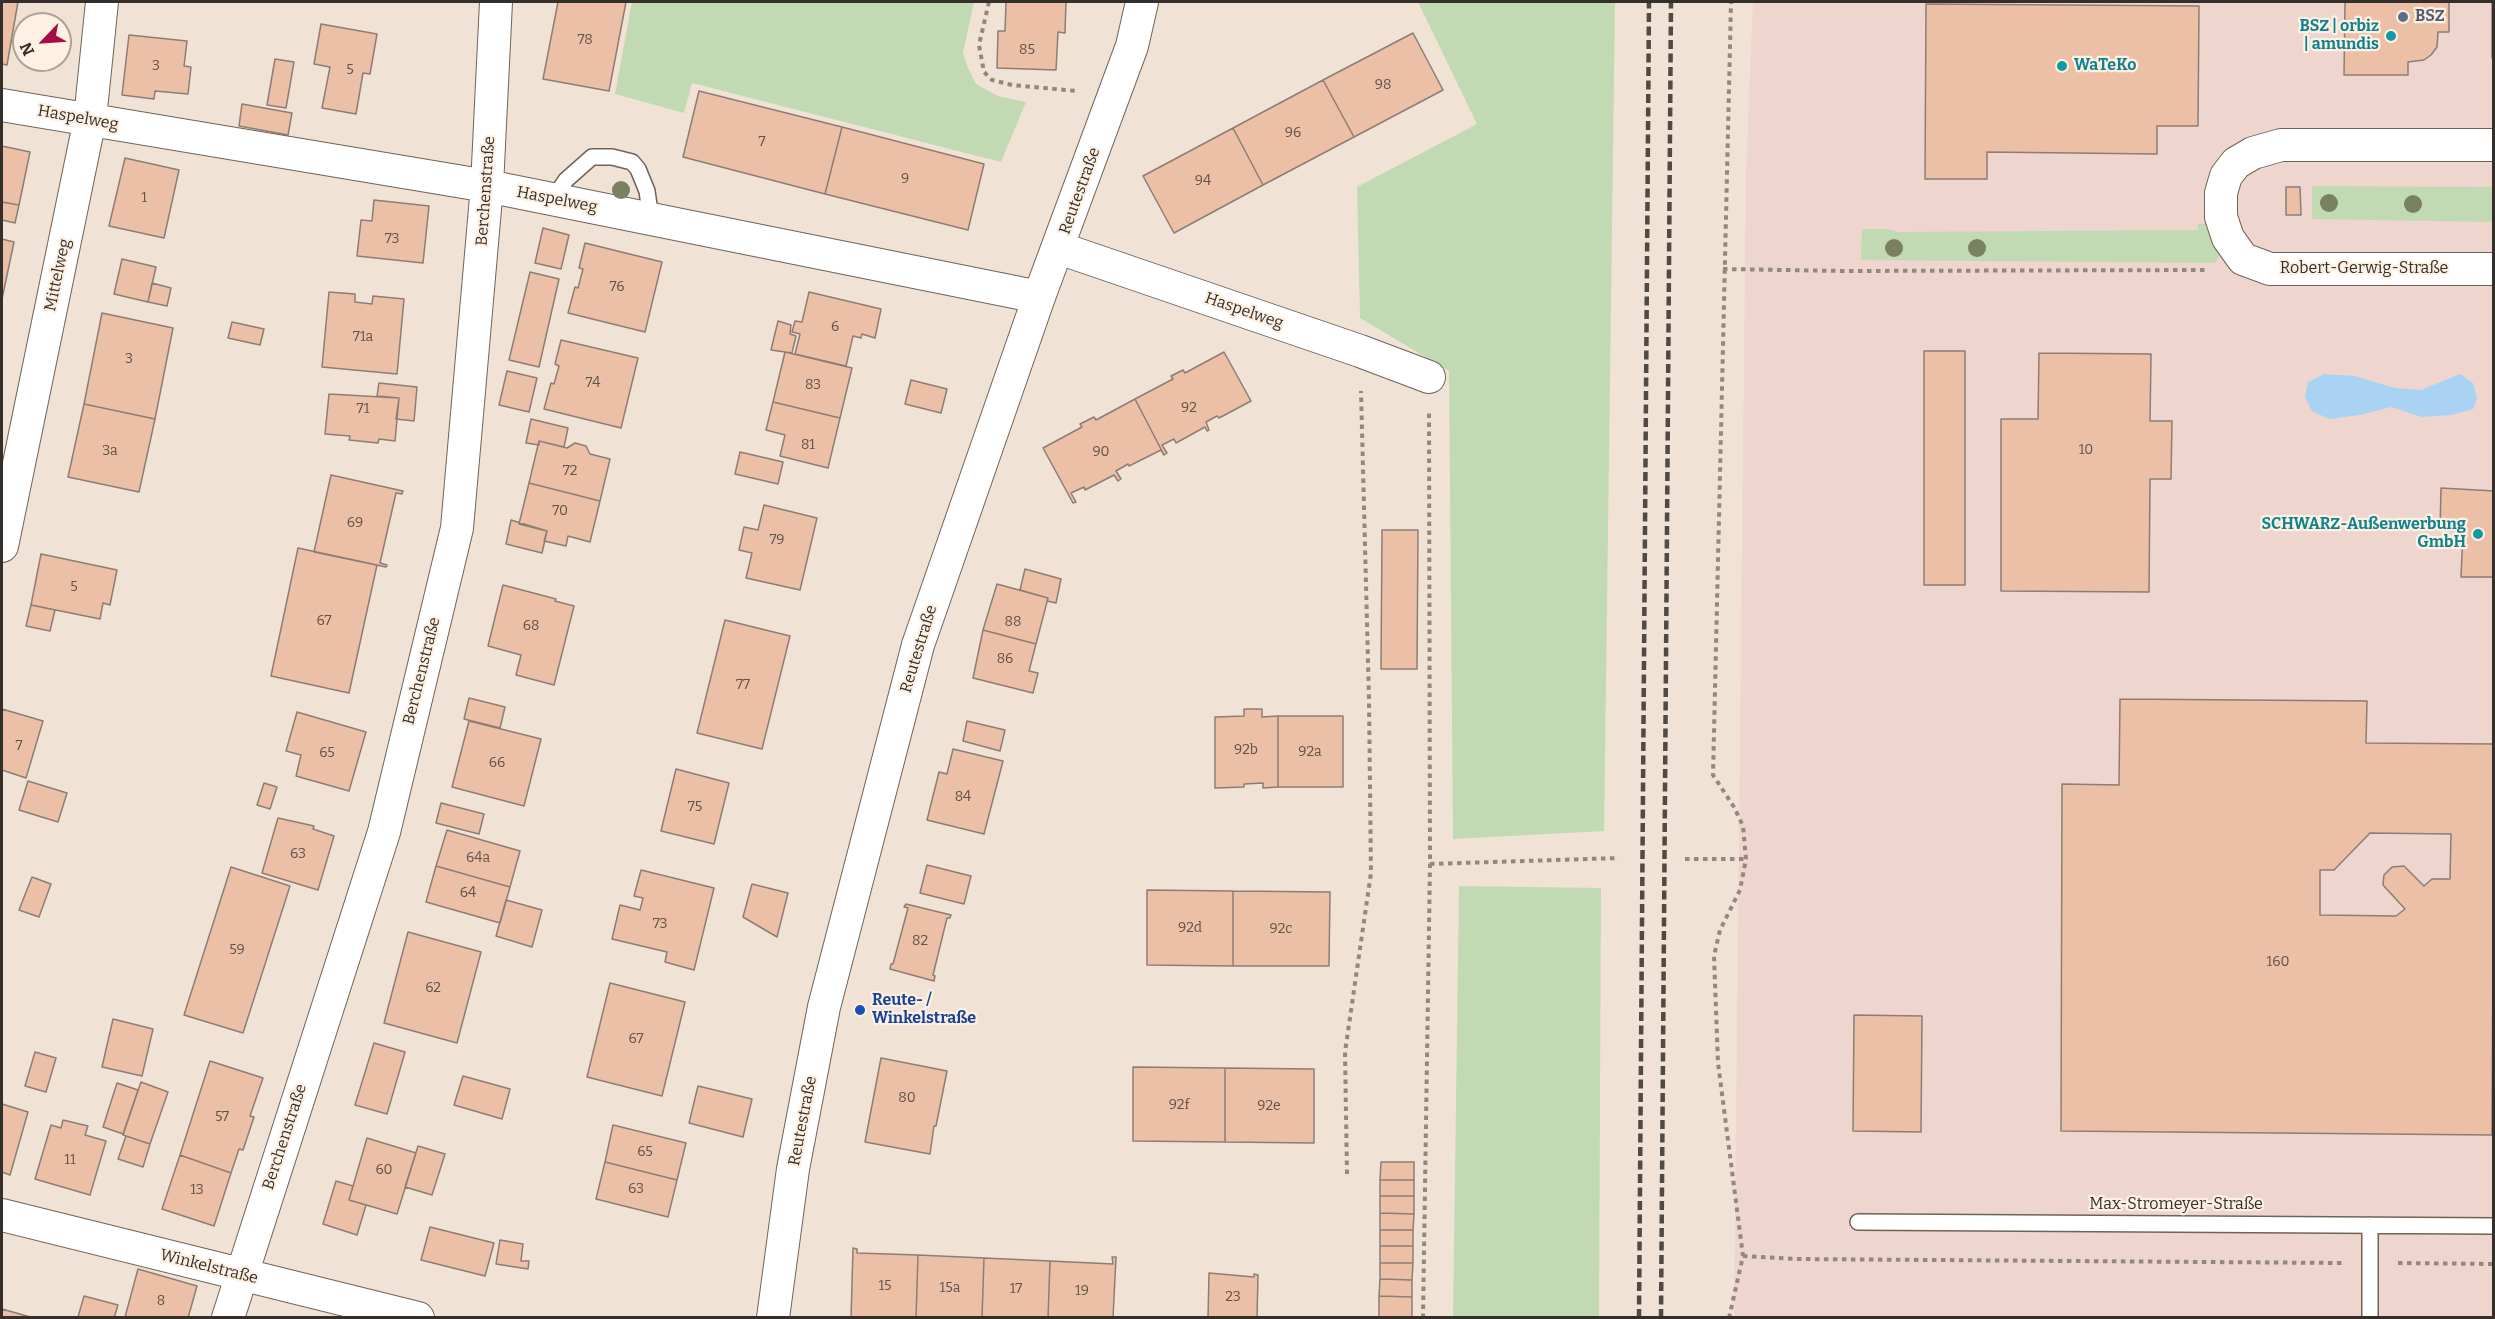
<!DOCTYPE html>
<meta charset="utf-8">
<style>
body{margin:0}
#map{position:relative;width:2495px;height:1319px;overflow:hidden;background:#f0e2d5;font-family:Bitter,serif}
canvas{display:block}
.frame{position:absolute;inset:0;border:3px solid #342f2a;pointer-events:none}
.north{position:absolute;left:12px;top:12px;width:60px;height:60px;box-sizing:border-box;background:#fef0e2;border:2px solid #ada398;border-radius:50%;rotate:245deg;font-size:16px;font-weight:700;line-height:24px;text-align:center;color:#342f2a}
.north::after{content:'';display:block;margin:auto;width:21px;height:27px;background:#a50d44;clip-path:polygon(50% 0,100% 100%,50% 72%,0 100%)}
</style>
<div id="map">
<canvas width="2495" height="1319"></canvas>
<div class="frame"></div>
<div class="north">N</div>
</div>
<script>
const g = document.querySelector('canvas').getContext('2d');
g.lineJoin = 'round';
function fill(path, color) { g.fillStyle = color; g.fill(path, 'evenodd'); }
const toPath = rows => new Path2D(rows.map(r => 'M' + r).join(''));
function strokePath(path, color, width, dash) { g.strokeStyle = color; g.lineWidth = width; g.lineCap = dash ? 'butt' : 'round'; g.setLineDash(dash || []); g.stroke(path); }
function write(font, color, halo, rows, align = 'center') {
  g.font = font + ' Bitter,serif'; g.lineWidth = 4.5; g.setLineDash([]); g.textBaseline = 'middle'; g.strokeStyle = halo; g.fillStyle = color; for (const [text, x, y, turn = 0] of rows) {
    g.save(); g.translate(x, y); g.rotate((+turn || 0) * Math.PI / 180); g.textAlign = isNaN(turn) ? turn : align; if (halo) g.strokeText(text, 0, 0); g.fillText(text, 0, 0); g.restore();
  }
}
const commercial = toPath([
 [1753,2,2493,2,2493,1317,1734,1318,1746,174]
]);
const green = toPath([
 [632,2,974,2,963,53,968,68,976,84,998,96,1026,102,1001,162,692,83,684,113,615,94],
 [1418,2,1615,2,1604,831,1453,839,1449,371,1360,318,1357,187,1477,124],
 [2312,186,2493,187,2493,222,2312,219],
 [2198,224,2206,224,2221,252,2215,263,1861,260,1862,229,1888,229,1897,232,2198,230],
 [1459,886,1601,888,1599,1317,1453,1317]
]);
const water = toPath([
 [2324,374,2355,376,2395,388,2421,390,2460,374,2473,383,2477,399,2473,409,2451,415,2422,417,2391,407,2360,415,2329,419,2312,411,2305,397,2308,382]
]);
const building = toPath([
 [2,2,18,2,7,65,2,64,2,2],
 [558,2,626,2,609,91,543,79,558,2],
 [1006,2,1066,2,1065,33,1058,32,1056,70,997,68,998,31,1005,31,1006,2],
 [2345,2,2449,2,2449,32,2438,32,2437,47,2431,55,2424,60,2408,62,2408,75,2344,75,2345,2],
 [2492,2,2494,2,2494,58,2492,58,2492,2],
 [1926,4,2199,6,2198,126,2157,126,2157,154,1987,152,1987,179,1925,179,1926,4],
 [321,24,377,34,370,74,363,73,356,114,322,108,330,67,314,64,321,24],
 [1413,33,1443,90,1354,137,1323,80,1413,33],
 [129,35,187,41,184,66,191,67,188,94,155,91,154,99,122,95,129,35],
 [275,59,294,62,286,108,267,105,275,59],
 [1323,80,1354,137,1263,185,1233,128,1323,80],
 [699,91,842,127,825,194,683,157,699,91],
 [242,104,292,113,288,135,239,126,242,104],
 [842,127,984,164,968,230,825,194,842,127],
 [1233,128,1263,185,1174,233,1143,176,1233,128],
 [2,146,30,152,19,205,2,202,2,146],
 [125,158,179,170,164,238,109,226,125,158],
 [2286,187,2300,187,2301,215,2286,215,2286,187],
 [374,200,429,206,423,263,357,256,361,220,372,221,374,200],
 [2,202,19,205,15,223,2,220,2,202],
 [543,228,569,235,561,269,535,263,543,228],
 [2,239,14,242,2,299,2,239],
 [585,243,662,262,645,332,568,313,575,287,578,288,583,269,579,268,585,243],
 [122,259,156,267,148,302,114,294,122,259],
 [530,272,559,279,539,367,509,360,530,272],
 [152,283,171,288,167,306,148,302,152,283],
 [329,292,355,294,355,302,372,304,373,296,404,299,397,374,322,367,329,292],
 [809,292,881,309,875,338,862,334,861,338,853,336,846,366,795,354,800,334,792,332,795,321,802,322,809,292],
 [102,313,173,328,155,419,84,404,102,313],
 [778,321,791,325,790,334,796,336,792,353,771,350,778,321],
 [232,322,264,329,260,345,228,338,232,322],
 [561,340,638,358,621,428,544,409,551,383,554,384,559,366,555,364,561,340],
 [1924,351,1965,351,1965,585,1924,585,1924,351],
 [785,352,852,368,840,418,773,402,785,352],
 [1224,352,1251,401,1219,418,1217,416,1206,422,1209,430,1207,431,1205,427,1176,443,1174,439,1162,445,1167,453,1164,455,1135,399,1173,379,1171,376,1183,370,1185,373,1224,352],
 [2039,353,2151,354,2150,421,2172,421,2171,479,2150,479,2149,592,2001,591,2001,419,2038,419,2039,353],
 [507,371,537,378,529,412,499,405,507,371],
 [911,380,947,389,941,413,905,404,911,380],
 [379,383,417,387,414,421,396,419,399,398,377,396,379,383],
 [329,394,399,398,395,441,379,439,378,443,349,440,350,436,325,434,329,394],
 [1135,399,1164,455,1161,450,1129,466,1128,464,1116,471,1121,479,1118,481,1114,475,1085,490,1084,487,1071,493,1076,502,1073,503,1043,448,1082,427,1080,424,1094,417,1096,420,1135,399],
 [773,402,840,418,828,468,780,456,785,435,766,430,773,402],
 [84,404,155,419,139,492,68,477,84,404],
 [531,419,568,428,564,447,539,441,539,445,526,443,531,419],
 [539,441,567,448,575,443,586,446,590,454,610,459,600,501,529,483,539,441],
 [740,452,783,462,778,484,735,474,740,452],
 [331,475,403,491,402,494,396,493,380,563,387,565,386,567,314,552,331,475],
 [529,483,600,501,590,542,568,536,566,546,544,541,547,531,519,524,529,483],
 [2441,488,2494,491,2494,577,2461,577,2463,531,2440,530,2441,488],
 [764,505,817,518,800,590,746,578,752,553,739,550,744,527,758,530,764,505],
 [511,520,547,531,542,553,506,544,511,520],
 [1382,530,1418,530,1417,669,1381,669,1382,530],
 [298,548,377,565,349,693,271,676,298,548],
 [41,554,117,570,110,605,103,603,100,619,31,605,41,554],
 [1025,569,1061,579,1056,603,1047,601,1048,598,1020,590,1025,569],
 [997,584,1048,598,1036,644,983,630,997,584],
 [503,585,556,599,555,601,574,606,554,685,516,675,521,655,488,646,503,585],
 [31,605,55,610,50,631,26,626,31,605],
 [725,620,790,636,762,749,697,733,725,620],
 [983,630,1036,644,1029,671,1038,673,1033,693,973,678,983,630],
 [469,698,505,707,500,728,464,719,469,698],
 [2120,699,2367,701,2366,743,2494,744,2492,1135,2061,1131,2062,784,2119,785,2120,699],
 [2370,833,2451,834,2450,879,2432,879,2424,886,2404,866,2392,867,2384,875,2383,885,2405,909,2396,916,2320,915,2320,870,2334,870,2370,833],
 [2,709,43,721,26,778,2,770,2,709],
 [1244,709,1262,709,1262,717,1278,716,1278,787,1263,788,1263,783,1244,784,1244,787,1215,788,1215,717,1244,716,1244,709],
 [297,712,366,732,349,791,296,776,301,755,286,751,297,712],
 [1278,716,1343,716,1343,787,1278,787,1278,716],
 [469,721,541,739,524,806,452,787,469,721],
 [967,721,1005,730,1000,751,963,741,967,721],
 [953,749,1003,761,984,834,927,820,939,772,947,774,953,749],
 [676,769,729,783,714,844,661,831,676,769],
 [28,781,67,793,58,822,19,810,28,781],
 [264,783,277,787,270,809,257,805,264,783],
 [441,803,484,814,479,834,436,823,441,803],
 [278,818,314,826,313,829,334,836,318,890,262,873,278,818],
 [447,830,520,851,510,887,436,866,447,830],
 [927,865,971,876,964,904,920,893,927,865],
 [436,866,510,887,500,923,426,902,436,866],
 [231,867,290,886,243,1033,184,1015,231,867],
 [641,870,714,888,694,970,665,962,667,952,612,939,620,905,640,910,643,898,634,896,641,870],
 [32,877,51,884,39,917,19,910,32,877],
 [752,884,788,893,777,937,743,917,752,884],
 [1147,890,1233,891,1233,966,1147,965,1147,890],
 [1233,891,1330,892,1329,966,1233,966,1233,891],
 [506,900,542,910,532,947,496,936,506,900],
 [906,904,951,915,950,918,947,918,933,975,935,976,934,981,890,969,891,964,893,964,908,908,904,907,906,904],
 [408,932,481,952,457,1043,384,1023,408,932],
 [610,983,685,1002,662,1096,587,1077,610,983],
 [1854,1015,1922,1016,1921,1132,1853,1131,1854,1015],
 [113,1019,153,1029,142,1076,102,1067,113,1019],
 [374,1043,405,1052,387,1114,355,1105,374,1043],
 [35,1052,56,1058,46,1092,25,1086,35,1052],
 [881,1058,947,1071,936,1126,934,1126,930,1154,865,1142,881,1058],
 [210,1061,263,1078,250,1116,254,1117,243,1150,239,1149,231,1173,180,1155,210,1061],
 [1133,1067,1225,1068,1225,1142,1133,1141,1133,1067],
 [1225,1068,1314,1069,1314,1143,1225,1142,1225,1068],
 [463,1076,510,1089,502,1119,454,1105,463,1076],
 [141,1082,168,1092,150,1144,123,1135,141,1082],
 [117,1083,138,1090,123,1134,103,1127,117,1083],
 [698,1086,752,1099,743,1137,689,1123,698,1086],
 [2,1104,28,1112,10,1175,2,1172,2,1104],
 [63,1120,88,1126,85,1135,106,1141,90,1195,35,1179,51,1125,61,1128,63,1120],
 [613,1125,686,1143,677,1180,605,1162,613,1125],
 [126,1136,150,1144,143,1167,118,1159,126,1136],
 [367,1138,416,1153,397,1214,349,1200,367,1138],
 [418,1146,445,1154,432,1195,405,1187,418,1146],
 [180,1155,231,1173,214,1226,162,1209,180,1155],
 [605,1162,677,1180,668,1217,596,1199,605,1162],
 [1381,1162,1414,1162,1414,1180,1380,1180,1381,1162],
 [1380,1180,1414,1180,1414,1196,1380,1196,1380,1180],
 [336,1181,353,1186,349,1200,366,1205,357,1235,323,1224,336,1181],
 [1380,1196,1414,1196,1414,1214,1380,1213,1380,1196],
 [1380,1213,1414,1214,1413,1230,1380,1230,1380,1213],
 [430,1227,494,1243,485,1276,421,1260,430,1227],
 [1380,1230,1413,1230,1413,1246,1380,1246,1380,1230],
 [500,1240,523,1244,521,1261,529,1261,528,1269,496,1264,500,1240],
 [1380,1246,1413,1246,1413,1263,1380,1263,1380,1246],
 [853,1248,857,1249,857,1253,918,1255,916,1318,851,1318,853,1248],
 [918,1255,984,1258,982,1318,916,1318,918,1255],
 [1112,1257,1116,1257,1113,1318,1048,1318,1050,1261,1113,1264,1112,1257],
 [984,1258,1050,1261,1048,1318,982,1318,984,1258],
 [1380,1263,1413,1263,1412,1280,1380,1279,1380,1263],
 [138,1269,197,1286,188,1318,125,1317,138,1269],
 [1209,1273,1254,1277,1254,1274,1258,1275,1257,1318,1208,1318,1209,1273],
 [1380,1279,1412,1280,1412,1297,1379,1296,1380,1279],
 [84,1296,118,1305,114,1318,78,1317,84,1296],
 [1379,1296,1412,1297,1412,1318,1379,1318,1379,1296],
 [2,1309,34,1318,2,1318,2,1309]
]);
const path = toPath([
 [989,2,979,45,984,72,992,80,1012,85,1077,91],
 [1723,269,1844,271,2206,270],
 [1685,859,1746,859],
 [1430,864,1619,858],
 [1347,1174,1345,1052,1371,873,1369,700,1361,391],
 [1743,1256,1797,1259,2343,1263],
 [2398,1263,2494,1264],
 [1423,1318,1430,864,1429,411],
 [1729,1318,1743,1256,1718,1063,1714,956,1720,930,1740,890,1746,859,1743,826,1734,807,1713,775,1731,2]
]);
const lane = toPath([
 [553,199,566,180,592,157,612,157,632,162,638,169,647,191,651,219],
 [1858,1222,2494,1226],
 [2370,1225,2370,1318]
]);
const street = toPath([
 [2,105,487,186,1039,297],
 [2494,145,2281,145,2253,153,2236,163,2226,176,2221,193,2221,217,2228,238,2243,259,2270,269,2494,269],
 [1059,248,1360,351,1429,377],
 [2,546,90,119,102,2],
 [2,1215,418,1318],
 [228,1318,384,832,457,528,487,186,496,2],
 [773,1318,793,1169,824,1007,918,645,1039,297,1132,46,1142,2]
]);
const rail = toPath([
 [1639,1318,1649,2],
 [1661,1318,1671,2]
]);
const trees = [
 [621,190],
 [2329,203],
 [2413,204],
 [1894,248],
 [1977,248]
];
const markers = [
 [2403,17,6,"#5c6f8a"],
 [2391,36,6,"#0f9aa8"],
 [2062,66,6,"#0f9aa8"],
 [2478,534,6,"#0f9aa8"],
 [860,1010,6,"#1a4fb4"]
];
const numberNames = [
 ["78",585,40],
 ["85",1027,50],
 ["3",156,66],
 ["5",350,70],
 ["98",1383,85],
 ["96",1293,133],
 ["7",762,142],
 ["9",905,179],
 ["94",1203,181],
 ["1",144,198],
 ["73",392,239],
 ["76",617,287],
 ["6",835,327],
 ["71a",363,337],
 ["3",129,359],
 ["74",593,383],
 ["83",813,385],
 ["92",1189,408],
 ["71",363,409],
 ["81",808,445],
 ["10",2086,450],
 ["3a",110,451],
 ["90",1101,452],
 ["72",570,471],
 ["70",560,511],
 ["69",355,523],
 ["79",777,540],
 ["5",74,587],
 ["67",324,621],
 ["88",1013,622],
 ["68",531,626],
 ["86",1005,659],
 ["77",743,685],
 ["7",19,746],
 ["92b",1246,750],
 ["92a",1310,752],
 ["65",327,753],
 ["66",497,763],
 ["84",963,797],
 ["75",695,807],
 ["63",298,854],
 ["64a",478,858],
 ["64",468,893],
 ["73",660,924],
 ["92d",1190,928],
 ["92c",1281,929],
 ["82",920,941],
 ["59",237,950],
 ["160",2278,962],
 ["62",433,988],
 ["67",636,1039],
 ["80",907,1098],
 ["92f",1179,1105],
 ["92e",1269,1106],
 ["57",222,1117],
 ["65",645,1152],
 ["11",70,1160],
 ["60",384,1170],
 ["63",636,1189],
 ["13",197,1190],
 ["15",885,1286],
 ["15a",950,1288],
 ["17",1016,1289],
 ["19",1082,1291],
 ["23",1233,1297],
 ["8",161,1301]
];
const serviceNames = [
 ["BSZ",2415,17]
];
const cultureNames = [
 ["BSZ | orbiz",2379,27],
 ["| amundis",2379,45],
 ["WaTeKo",2074,66,"left"],
 ["SCHWARZ-Außenwerbung",2466,525],
 ["GmbH",2466,543]
];
const streetNames = [
 ["Haspelweg",78,118,10],
 ["Berchenstraße",486,191,-86],
 ["Reutestraße",1080,191,-70],
 ["Haspelweg",557,200,11],
 ["Robert-Gerwig-Straße",2364,269],
 ["Mittelweg",58,275,-78],
 ["Haspelweg",1244,311,19],
 ["Reutestraße",919,649,-73],
 ["Berchenstraße",422,671,-76],
 ["Reutestraße",803,1121,-79],
 ["Berchenstraße",285,1137,-72],
 ["Max-Stromeyer-Straße",2176,1205],
 ["Winkelstraße",209,1267,14]
];
const transitNames = [
 ["Reute- /",872,1001],
 ["Winkelstraße",872,1019]
];
fill(commercial, '#eed5cd');
fill(green, '#c2dab3');
fill(water, '#aad3f3');
fill(building, '#ecbfa7');
strokePath(building, '#8d7d75', 1.5);
strokePath(lane, '#6f6358', 18);
strokePath(street, '#6f6358', 34);
strokePath(path, '#92887f', 4, [4.5, 4.5]);
strokePath(lane, '#fff', 15);
strokePath(street, '#fff', 32);
strokePath(rail, '#504a44', 4.5, [9, 4.5]);
g.fillStyle = '#7a8062';
for (const [x, y] of trees) { g.beginPath(); g.arc(x, y, 9, 0, 2 * Math.PI); g.fill(); }
for (const [x, y, r, color] of markers) { const dot = new Path2D(); dot.arc(x, y, r, 0, 2 * Math.PI); g.fillStyle = color; g.fill(dot); strokePath(dot, '#fef0e2', 2); }
write('14px', '#625349', null, numberNames);
write('bold 16px', '#4e5e75', '#fef0e2', serviceNames, 'left');
write('bold 16px', '#0d838f', '#fef0e2', cultureNames, 'right');
write('16px', '#342f2a', '#fef0e2', streetNames);
write('bold 16px', '#164399', '#fef0e2', transitNames, 'left');
</script>
